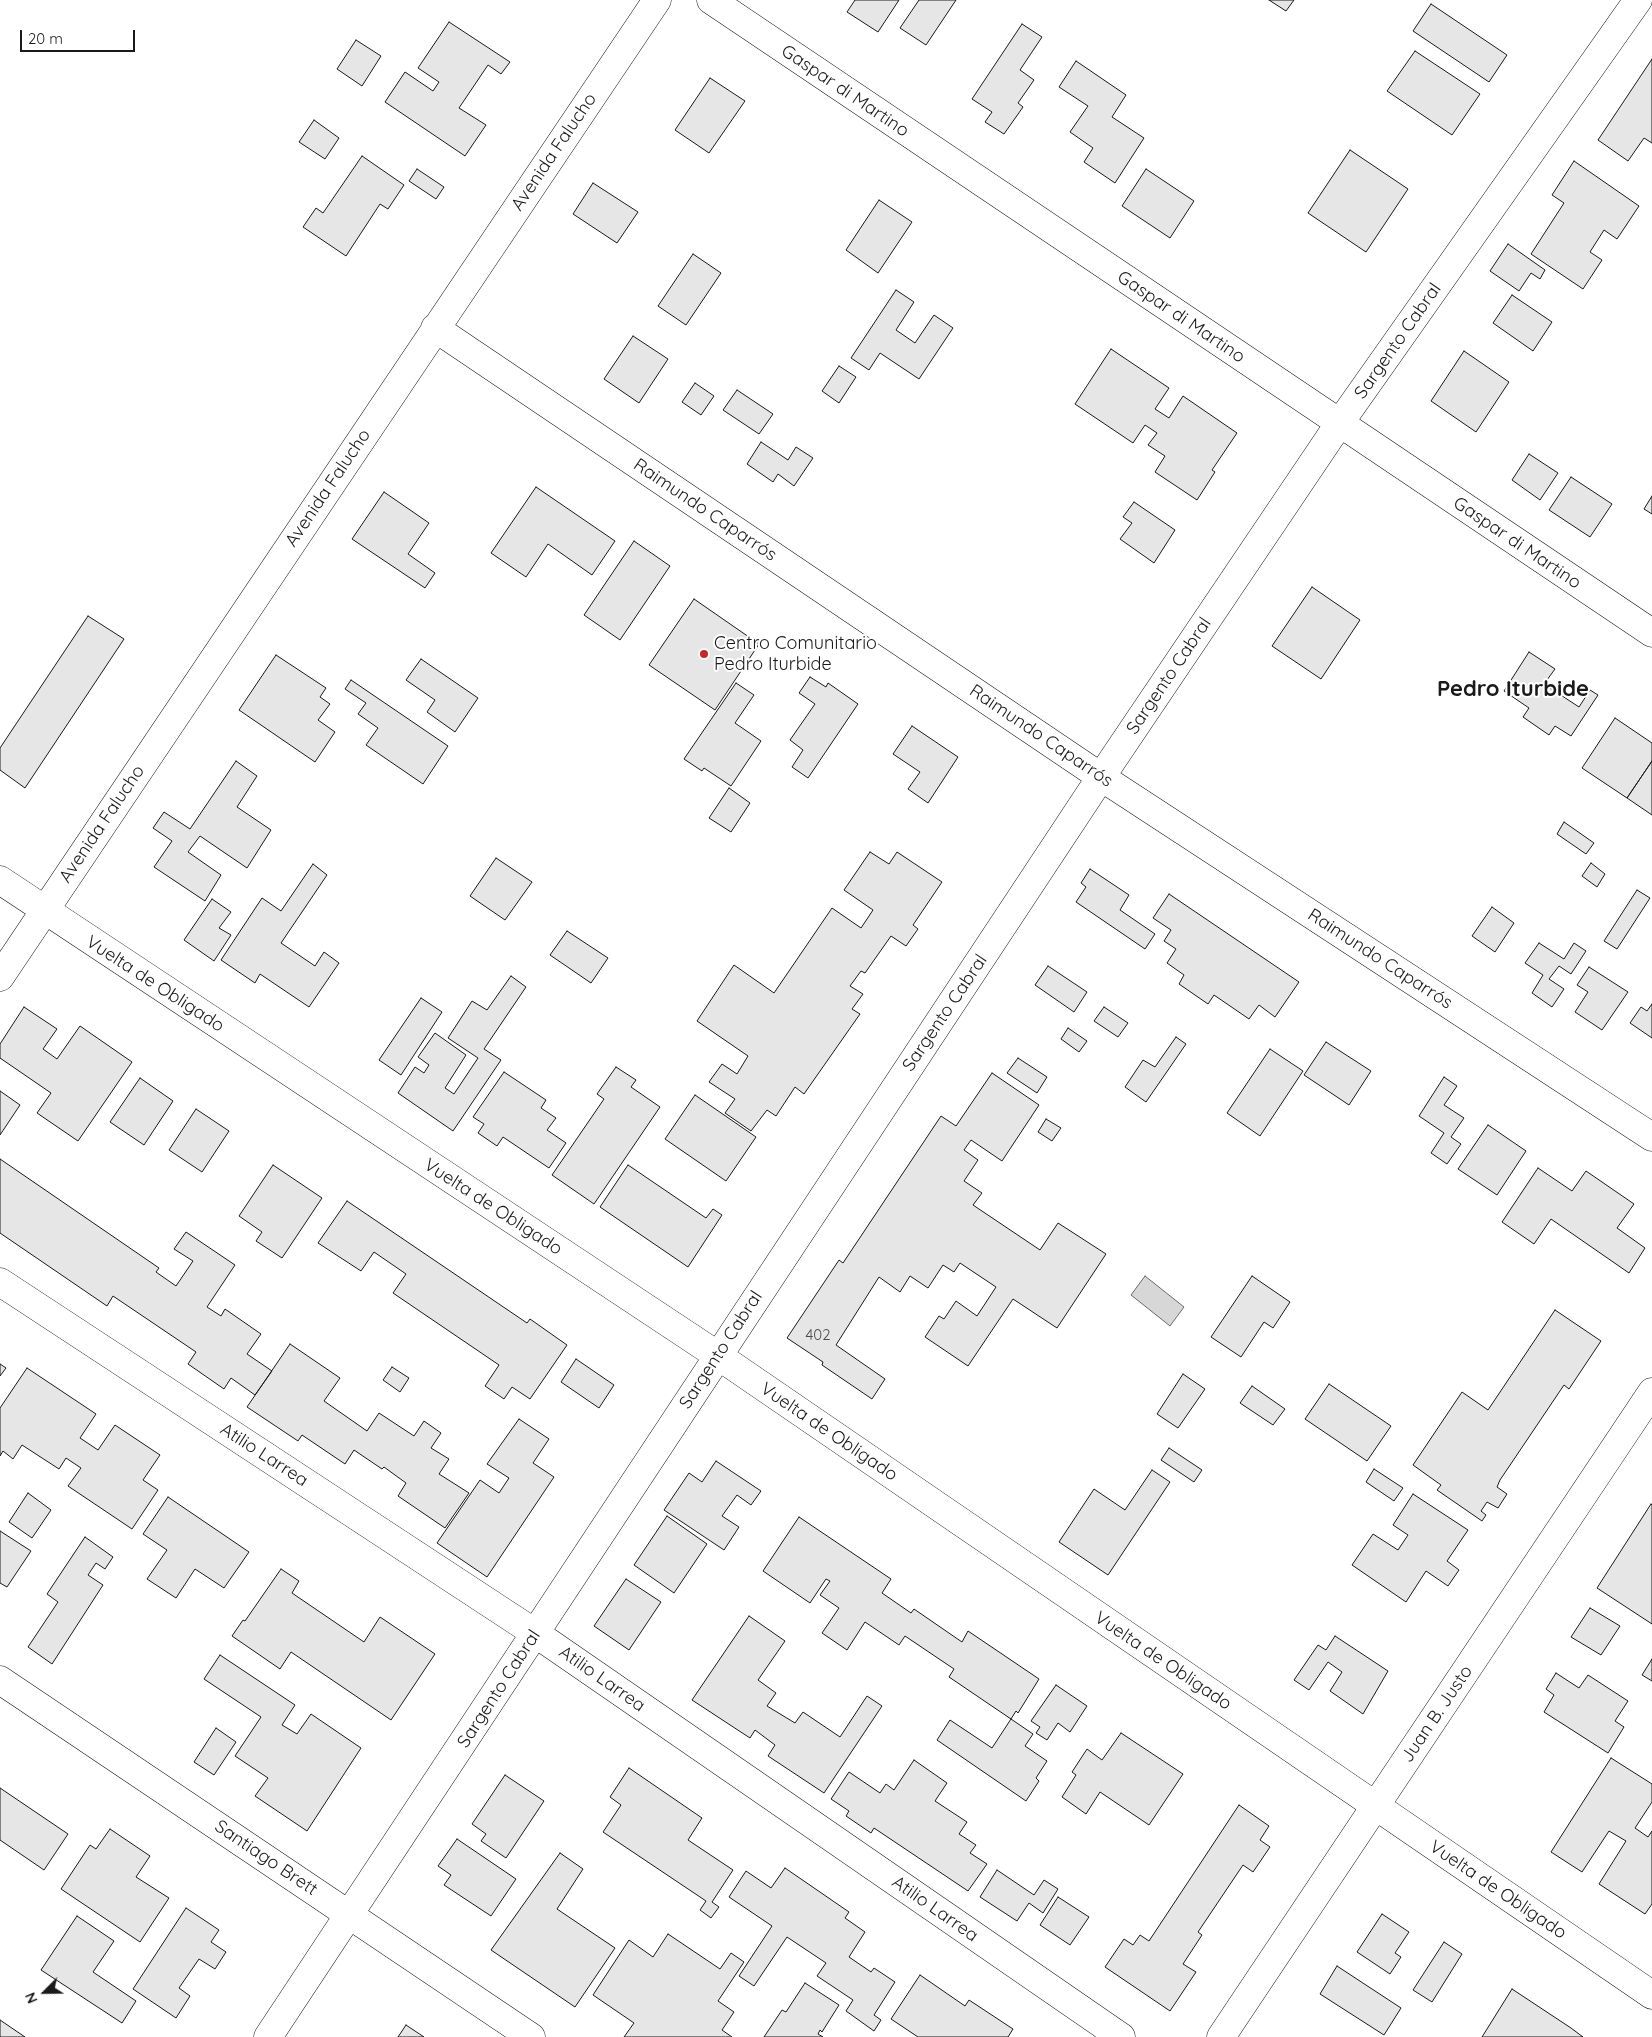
<!DOCTYPE html>
<meta charset="utf-8">
<style>
body{margin:0}
#map{position:relative;width:1652px;height:2037px;overflow:hidden;background:#fff;font-family:Quicksand,sans-serif}
canvas{display:block}
.north{position:absolute;left:20px;top:1967px;width:50px;height:50px;-webkit-text-stroke:4px #fff;paint-order:stroke;rotate:247deg;font-size:14px;font-weight:700;line-height:20px;text-align:center;color:#1a1a1a}
.north::after{content:'';display:block;margin:auto;width:18px;height:22px;background:#1a1a1a;clip-path:polygon(50% 0,100% 100%,50% 72%,0 100%)}
.scale{position:absolute;left:20px;top:30px;width:115px;height:22px;box-sizing:border-box;border:2px solid #1a1a1a;border-top:0;padding-left:6px;font-size:15px;line-height:18px;white-space:nowrap;color:#1a1a1a;-webkit-text-stroke:4px #fff;paint-order:stroke}
</style>
<div id="map">
<canvas width="1652" height="2037"></canvas>
<div class="north">N</div>
<div class="scale">20 m</div>
</div>
<script>
const g = document.querySelector('canvas').getContext('2d');
g.lineJoin = 'round';
function fill(path, color) { g.fillStyle = color; g.fill(path, 'evenodd'); }
const toPath = rows => new Path2D(rows.map(r => 'M' + r).join(''));
function strokePath(path, color, width, dash) { g.strokeStyle = color; g.lineWidth = width; g.lineCap = dash ? 'butt' : 'round'; g.setLineDash(dash || []); g.stroke(path); }
function write(font, color, halo, rows, align = 'center') {
  g.font = font + ' Quicksand,sans-serif'; g.lineWidth = 4; g.setLineDash([]); g.textBaseline = 'middle'; g.strokeStyle = halo; g.fillStyle = color; for (const [text, x, y, turn = 0] of rows) {
    g.save(); g.translate(x, y); g.rotate((+turn || 0) * Math.PI / 180); g.textAlign = isNaN(turn) ? turn : align; if (halo) g.strokeText(text, 0, 0); g.fillText(text, 0, 0); g.restore();
  }
}
const water = toPath([
 [1145,1276,1184,1307,1170,1326,1131,1295,1145,1276]
]);
const building = toPath([
 [855,0,899,0,878,32,847,12,855,0],
 [919,0,956,0,926,45,900,28,919,0],
 [1269,0,1294,0,1286,11,1269,0],
 [1431,4,1507,55,1489,82,1413,31,1431,4],
 [449,22,510,62,501,74,488,65,459,108,486,125,465,156,385,102,405,72,433,91,439,82,418,68,449,22],
 [1022,24,1042,37,1020,70,1034,80,1018,103,1023,107,1004,134,985,122,992,112,972,99,1022,24],
 [356,40,381,56,362,86,337,69,356,40],
 [1415,51,1480,94,1452,135,1387,91,1415,51],
 [1652,59,1652,143,1644,138,1628,161,1598,140,1652,59],
 [1076,61,1126,95,1112,117,1144,138,1115,183,1084,162,1093,148,1070,132,1088,106,1059,87,1076,61],
 [710,78,745,101,709,153,675,130,710,78],
 [314,120,339,138,325,159,299,142,314,120],
 [1350,150,1408,189,1366,252,1308,213,1350,150],
 [362,156,404,185,388,209,380,204,346,256,303,227,316,208,323,213,362,156],
 [1574,161,1639,206,1617,239,1604,230,1590,252,1602,260,1583,289,1531,254,1564,203,1552,195,1574,161],
 [417,169,444,187,436,199,409,181,417,169],
 [1146,169,1194,201,1170,238,1122,206,1146,169],
 [593,183,638,212,617,243,573,214,593,183],
 [879,200,912,222,878,273,846,250,879,200],
 [1508,244,1545,270,1540,279,1531,273,1519,291,1490,271,1508,244],
 [693,254,721,273,686,325,658,306,693,254],
 [896,290,914,302,896,330,915,343,934,315,953,328,919,379,880,353,869,370,851,358,896,290],
 [1512,295,1552,322,1533,351,1493,323,1512,295],
 [633,336,668,359,639,403,604,379,633,336],
 [1111,349,1169,388,1155,409,1169,418,1183,396,1237,433,1212,470,1215,472,1197,500,1155,472,1165,456,1148,445,1157,433,1145,425,1133,443,1075,404,1111,349],
 [1464,351,1509,382,1476,432,1431,401,1464,351],
 [839,366,856,377,839,403,822,391,839,366],
 [695,383,714,396,701,415,682,402,695,383],
 [737,390,773,414,759,434,723,410,737,390],
 [761,442,788,460,796,447,813,458,794,486,778,474,773,482,747,464,761,442],
 [1529,454,1558,473,1540,500,1512,480,1529,454],
 [1571,477,1612,504,1590,537,1549,510,1571,477],
 [536,487,615,541,592,575,548,544,526,577,491,553,536,487],
 [384,492,429,523,408,554,435,573,425,588,352,539,384,492],
 [1652,496,1652,514,1644,509,1652,496],
 [1134,502,1175,530,1154,563,1120,539,1132,523,1123,517,1134,502],
 [634,541,670,566,620,640,584,615,634,541],
 [1312,587,1360,620,1321,679,1272,646,1312,587],
 [694,599,759,644,715,710,649,665,694,599],
 [88,616,124,639,25,788,0,770,0,748,88,616],
 [1529,652,1555,669,1544,684,1579,707,1590,690,1598,695,1571,736,1555,726,1549,735,1523,717,1529,708,1504,691,1529,652],
 [276,655,326,688,320,697,330,704,318,720,335,732,315,762,239,710,276,655],
 [421,659,478,698,455,732,427,712,435,700,406,680,421,659],
 [810,677,826,687,828,683,858,704,808,778,792,767,803,750,790,740,815,704,799,693,810,677],
 [351,680,448,746,423,784,366,745,378,728,358,714,366,703,345,689,351,680],
 [736,683,754,695,735,723,761,741,731,786,704,768,702,771,684,759,736,683],
 [1615,718,1652,743,1652,761,1627,798,1582,768,1615,718],
 [912,726,958,757,928,803,908,789,920,772,893,754,912,726],
 [236,761,257,776,237,807,271,830,247,868,200,836,188,852,221,875,205,901,154,867,172,841,153,828,164,812,190,829,236,761],
 [1652,761,1652,815,1627,798,1652,761],
 [729,788,750,803,731,832,709,818,729,788],
 [1564,822,1594,843,1586,854,1557,834,1564,822],
 [870,852,889,864,897,852,942,882,913,925,918,929,906,946,891,936,865,973,861,971,850,986,863,994,852,1009,860,1014,804,1094,795,1087,776,1116,767,1110,751,1131,725,1113,735,1099,709,1082,722,1064,737,1074,748,1056,697,1021,734,965,774,993,832,908,861,928,873,910,844,890,870,852],
 [496,858,532,882,505,920,470,896,496,858],
 [1591,863,1605,874,1597,887,1582,876,1591,863],
 [313,864,327,875,281,943,315,966,324,952,339,963,309,1007,260,974,255,983,221,960,262,898,281,911,313,864],
 [1090,869,1129,895,1120,910,1155,934,1145,949,1076,902,1086,887,1081,883,1090,869],
 [1637,890,1650,898,1617,949,1604,941,1637,890],
 [1169,894,1299,982,1275,1017,1259,1005,1249,1019,1214,995,1208,1004,1179,984,1184,975,1167,963,1176,949,1164,941,1171,930,1153,918,1169,894],
 [212,899,231,912,219,928,231,935,214,961,184,940,212,899],
 [1492,907,1514,923,1495,952,1472,936,1492,907],
 [567,931,608,958,591,983,550,955,567,931],
 [1539,943,1564,959,1574,943,1586,951,1571,974,1559,966,1549,979,1564,989,1552,1007,1532,993,1543,975,1525,963,1539,943],
 [1048,966,1087,992,1074,1012,1035,985,1048,966],
 [1589,967,1628,992,1602,1030,1575,1012,1588,992,1577,985,1589,967],
 [511,976,526,987,484,1049,501,1060,453,1131,398,1093,415,1067,424,1073,429,1065,418,1057,435,1033,466,1055,445,1088,454,1094,478,1058,448,1038,472,1001,487,1010,511,976],
 [421,998,442,1012,401,1075,379,1060,421,998],
 [1652,1004,1652,1038,1630,1023,1641,1007,1647,1011,1652,1004],
 [24,1007,57,1029,43,1049,57,1059,80,1026,132,1062,78,1141,37,1113,51,1093,0,1058,0,1044,24,1007],
 [1104,1007,1128,1023,1118,1037,1094,1021,1104,1007],
 [1068,1028,1087,1041,1079,1052,1061,1039,1068,1028],
 [1176,1037,1186,1044,1146,1102,1125,1087,1143,1060,1155,1067,1176,1037],
 [1326,1042,1371,1071,1349,1105,1304,1075,1326,1042],
 [1270,1049,1303,1071,1260,1136,1227,1113,1270,1049],
 [1018,1058,1047,1077,1037,1093,1007,1073,1018,1058],
 [616,1067,636,1080,631,1087,660,1107,594,1204,552,1175,604,1099,597,1094,616,1067],
 [504,1072,546,1100,541,1108,556,1118,547,1130,566,1143,549,1168,503,1137,497,1146,478,1133,484,1124,473,1117,504,1072],
 [992,1073,1039,1105,1002,1161,971,1140,964,1150,978,1160,964,1181,982,1193,973,1205,1040,1250,1058,1223,1106,1254,1057,1328,1013,1299,968,1366,925,1337,939,1316,944,1319,956,1301,977,1316,996,1287,960,1263,954,1272,943,1265,928,1288,910,1276,900,1292,879,1277,836,1345,885,1379,872,1399,822,1365,823,1362,787,1338,839,1260,843,1263,941,1116,956,1126,992,1073],
 [1444,1077,1457,1086,1444,1105,1464,1118,1451,1137,1461,1144,1447,1164,1431,1153,1444,1133,1419,1116,1444,1077],
 [140,1078,173,1101,144,1145,110,1122,140,1078],
 [0,1091,20,1105,0,1135,0,1091],
 [695,1095,756,1137,726,1181,665,1139,695,1095],
 [196,1109,229,1131,202,1172,169,1150,196,1109],
 [1046,1119,1061,1128,1052,1141,1038,1132,1046,1119],
 [1488,1125,1526,1151,1497,1195,1458,1169,1488,1125],
 [0,1159,159,1268,156,1272,176,1286,193,1261,174,1249,186,1232,235,1265,207,1307,221,1316,225,1309,261,1334,247,1354,272,1371,255,1395,231,1378,224,1389,188,1364,196,1352,113,1296,107,1306,0,1233,0,1159],
 [273,1165,322,1198,282,1258,256,1241,262,1232,239,1216,273,1165],
 [628,1165,706,1218,713,1209,722,1215,688,1267,600,1207,628,1165],
 [1538,1168,1572,1191,1586,1171,1634,1204,1617,1228,1645,1248,1629,1273,1551,1219,1534,1244,1502,1222,1538,1168],
 [347,1201,527,1323,530,1319,567,1345,530,1399,512,1387,504,1399,485,1386,499,1365,393,1293,406,1274,374,1252,361,1271,318,1243,347,1201],
 [1252,1276,1290,1302,1273,1328,1264,1322,1241,1357,1211,1337,1252,1276],
 [1555,1310,1601,1341,1569,1389,1564,1385,1500,1480,1497,1487,1507,1494,1498,1508,1487,1502,1481,1511,1486,1515,1482,1521,1437,1490,1441,1485,1413,1465,1462,1392,1488,1410,1555,1310],
 [290,1344,340,1378,324,1401,367,1431,379,1413,414,1436,424,1421,441,1433,431,1448,449,1459,439,1474,469,1493,445,1528,398,1496,406,1483,384,1467,382,1469,354,1450,345,1464,302,1435,298,1441,247,1407,290,1344],
 [576,1359,614,1385,599,1408,561,1382,576,1359],
 [0,1364,6,1368,0,1376,0,1364],
 [392,1367,409,1378,400,1392,383,1380,392,1367],
 [27,1368,96,1414,80,1438,98,1450,115,1425,160,1455,143,1480,158,1490,132,1529,68,1486,81,1468,66,1458,59,1469,22,1445,13,1459,3,1451,0,1456,0,1408,27,1368],
 [1183,1374,1205,1389,1178,1428,1157,1414,1183,1374],
 [1329,1384,1391,1426,1367,1461,1305,1419,1329,1384],
 [1252,1386,1285,1409,1273,1425,1240,1403,1252,1386],
 [519,1419,549,1439,533,1463,554,1477,487,1577,437,1543,480,1480,499,1493,509,1478,487,1464,519,1419],
 [1169,1448,1202,1470,1194,1482,1161,1460,1169,1448],
 [716,1461,761,1491,751,1505,737,1495,722,1516,739,1527,724,1550,664,1510,689,1473,702,1482,716,1461],
 [1374,1469,1403,1488,1394,1501,1366,1482,1374,1469],
 [1152,1470,1170,1482,1108,1575,1059,1542,1094,1489,1125,1510,1152,1470],
 [28,1493,51,1510,32,1538,9,1522,28,1493],
 [1413,1494,1468,1530,1447,1561,1459,1570,1448,1586,1426,1571,1406,1602,1352,1565,1373,1534,1398,1550,1408,1535,1393,1525,1413,1494],
 [168,1497,249,1552,224,1588,195,1569,176,1598,147,1579,167,1550,143,1534,168,1497],
 [1651,1504,1652,1505,1652,1624,1597,1588,1651,1504],
 [667,1516,707,1544,674,1593,634,1565,667,1516],
 [799,1517,891,1579,882,1593,911,1613,914,1609,962,1642,968,1631,1039,1679,1018,1713,1016,1711,1011,1719,949,1677,954,1669,905,1636,899,1645,865,1622,847,1650,822,1633,839,1608,820,1595,830,1581,826,1579,810,1603,763,1571,799,1517],
 [0,1531,31,1551,7,1587,0,1583,0,1531],
 [85,1537,113,1557,105,1569,96,1563,88,1575,103,1585,52,1664,28,1647,58,1602,47,1594,85,1537],
 [281,1569,299,1581,292,1593,364,1642,380,1617,435,1654,391,1720,291,1652,280,1669,232,1636,243,1620,245,1621,281,1569],
 [626,1579,661,1602,629,1650,594,1626,626,1579],
 [1590,1608,1620,1626,1601,1655,1571,1637,1590,1608],
 [749,1616,785,1641,758,1680,776,1693,767,1706,795,1723,803,1712,840,1737,867,1696,882,1706,824,1793,768,1756,775,1745,755,1730,750,1738,692,1700,749,1616],
 [1335,1636,1388,1671,1363,1714,1330,1691,1342,1672,1328,1662,1309,1690,1294,1680,1318,1645,1326,1650,1335,1636],
 [220,1655,295,1705,282,1725,297,1734,311,1714,361,1748,307,1831,255,1796,268,1778,235,1756,261,1717,204,1679,220,1655],
 [1652,1659,1652,1681,1642,1675,1652,1659],
 [1556,1673,1579,1688,1588,1675,1628,1701,1615,1721,1624,1727,1608,1753,1544,1712,1554,1695,1546,1689,1556,1673],
 [1056,1685,1087,1706,1070,1732,1058,1723,1047,1740,1036,1733,1040,1727,1031,1721,1056,1685],
 [1011,1719,1033,1734,1025,1746,1047,1761,1036,1778,1039,1781,1026,1801,937,1740,950,1720,992,1748,1011,1719],
 [216,1728,236,1742,214,1775,194,1762,216,1728],
 [1121,1733,1183,1774,1149,1825,1100,1792,1086,1814,1062,1797,1076,1775,1072,1772,1087,1749,1102,1760,1121,1733],
 [1611,1758,1652,1784,1652,1802,1635,1828,1648,1837,1652,1831,1652,1904,1645,1914,1599,1884,1626,1841,1609,1831,1582,1872,1551,1852,1611,1758],
 [914,1760,947,1783,935,1801,967,1822,959,1834,976,1845,970,1853,987,1864,968,1891,874,1828,871,1833,846,1816,849,1811,831,1799,849,1772,880,1793,886,1784,894,1790,914,1760],
 [629,1768,702,1818,688,1840,733,1870,712,1902,719,1907,711,1918,700,1910,706,1901,603,1832,621,1805,610,1797,629,1768],
 [505,1775,544,1801,506,1858,481,1841,486,1834,472,1824,505,1775],
 [0,1788,68,1834,44,1870,0,1840,0,1788],
 [1239,1805,1269,1826,1260,1840,1270,1847,1253,1872,1243,1865,1198,1932,1202,1935,1183,1964,1196,1972,1170,2011,1105,1967,1124,1939,1133,1945,1140,1935,1149,1941,1239,1805],
 [110,1829,150,1856,136,1877,169,1898,140,1942,61,1889,90,1845,96,1849,110,1829],
 [457,1839,516,1879,491,1916,444,1885,451,1875,438,1866,457,1839],
 [560,1853,583,1869,557,1909,615,1948,575,2007,491,1950,560,1853],
 [785,1868,849,1912,845,1918,865,1932,849,1957,871,1972,874,1968,895,1982,874,2015,881,2020,874,2031,846,2011,853,2000,817,1976,826,1963,787,1937,754,1986,739,1976,772,1926,729,1897,746,1871,771,1888,785,1868],
 [997,1870,1034,1895,1044,1880,1058,1889,1043,1913,1029,1903,1017,1921,980,1897,997,1870],
 [1058,1897,1089,1917,1070,1945,1040,1925,1058,1897],
 [186,1908,219,1930,211,1942,226,1952,215,1969,199,1959,179,1988,190,1996,176,2018,133,1989,186,1908],
 [1382,1914,1409,1932,1395,1953,1401,1957,1390,1974,1357,1952,1382,1914],
 [77,1916,114,1941,93,1972,136,2001,122,2023,41,1970,77,1916],
 [668,1934,720,1969,731,1953,744,1962,718,2001,734,2012,722,2030,732,2037,624,2037,634,2023,593,1995,629,1940,653,1957,668,1934],
 [1444,1942,1462,1954,1432,2002,1413,1990,1444,1942],
 [1337,1966,1401,2008,1384,2035,1320,1994,1337,1966],
 [920,1975,965,2006,969,2000,1013,2029,1008,2037,918,2037,891,2019,920,1975],
 [805,1983,839,2005,822,2032,820,2030,818,2034,823,2037,764,2037,782,2010,786,2012,805,1983],
 [1512,1989,1571,2028,1583,2037,1482,2037,1512,1989],
 [0,2020,25,2037,0,2037,0,2020],
 [406,2025,424,2037,398,2037,406,2025]
]);
const minor = toPath([
 [711,0,1652,633],
 [435,328,1101,777,1652,1137],
 [0,880,717,1355,1652,1995],
 [0,977,657,0],
 [0,1282,535,1633,1121,2037],
 [0,1680,531,2037],
 [268,2037,1101,777,1339,424,1638,0],
 [1221,2037,1652,1392]
]);
const markers = [
 [704,654,5,"#c62828"]
];
const numberNames = [
 ["402",818,1335]
];
const streetNames = [
 ["Gaspar di Martino",845,91,34],
 ["Avenida Falucho",554,152,-56],
 ["Gaspar di Martino",1181,317,34],
 ["Sargento Cabral",1398,341,-55],
 ["Avenida Falucho",328,488,-56],
 ["Raimundo Caparrós",705,510,34],
 ["Gaspar di Martino",1517,543,34],
 ["Sargento Cabral",1169,676,-56],
 ["Raimundo Caparrós",1041,736,34],
 ["Avenida Falucho",102,824,-56],
 ["Raimundo Caparrós",1380,959,33],
 ["Vuelta de Obligado",155,984,33],
 ["Sargento Cabral",945,1013,-56],
 ["Vuelta de Obligado",493,1207,33],
 ["Sargento Cabral",721,1350,-57],
 ["Vuelta de Obligado",829,1432,34],
 ["Atilio Larrea",264,1455,33],
 ["Vuelta de Obligado",1163,1661,34],
 ["Atilio Larrea",602,1679,35],
 ["Sargento Cabral",499,1689,-57],
 ["Juan B. Justo",1437,1714,-56],
 ["Santiago Brett",266,1858,34],
 ["Vuelta de Obligado",1498,1890,34],
 ["Atilio Larrea",935,1909,35]
];
const poiNames = [
 ["Centro Comunitario",714,644],
 ["Pedro Iturbide",714,665]
];
const districtNames = [
 ["Pedro Iturbide",1513,689]
];
fill(water, '#d7d7d7');
strokePath(water, '#6a6a6a', 1);
fill(building, '#e6e6e6');
strokePath(building, '#1a1a1a', 1);
strokePath(minor, '#1a1a1a', 29);
strokePath(minor, '#fff', 28);
for (const [x, y, r, color] of markers) { const dot = new Path2D(); dot.arc(x, y, r, 0, 2 * Math.PI); g.fillStyle = color; g.fill(dot); strokePath(dot, '#fff', 2); }
write('15px', '#4d4d4d', null, numberNames);
write('18px', '#1a1a1a', '#fff', streetNames);
write('18px', '#1a1a1a', '#fff', poiNames, 'left');
write('bold 22px', '#1a1a1a', '#fff', districtNames);
</script>
